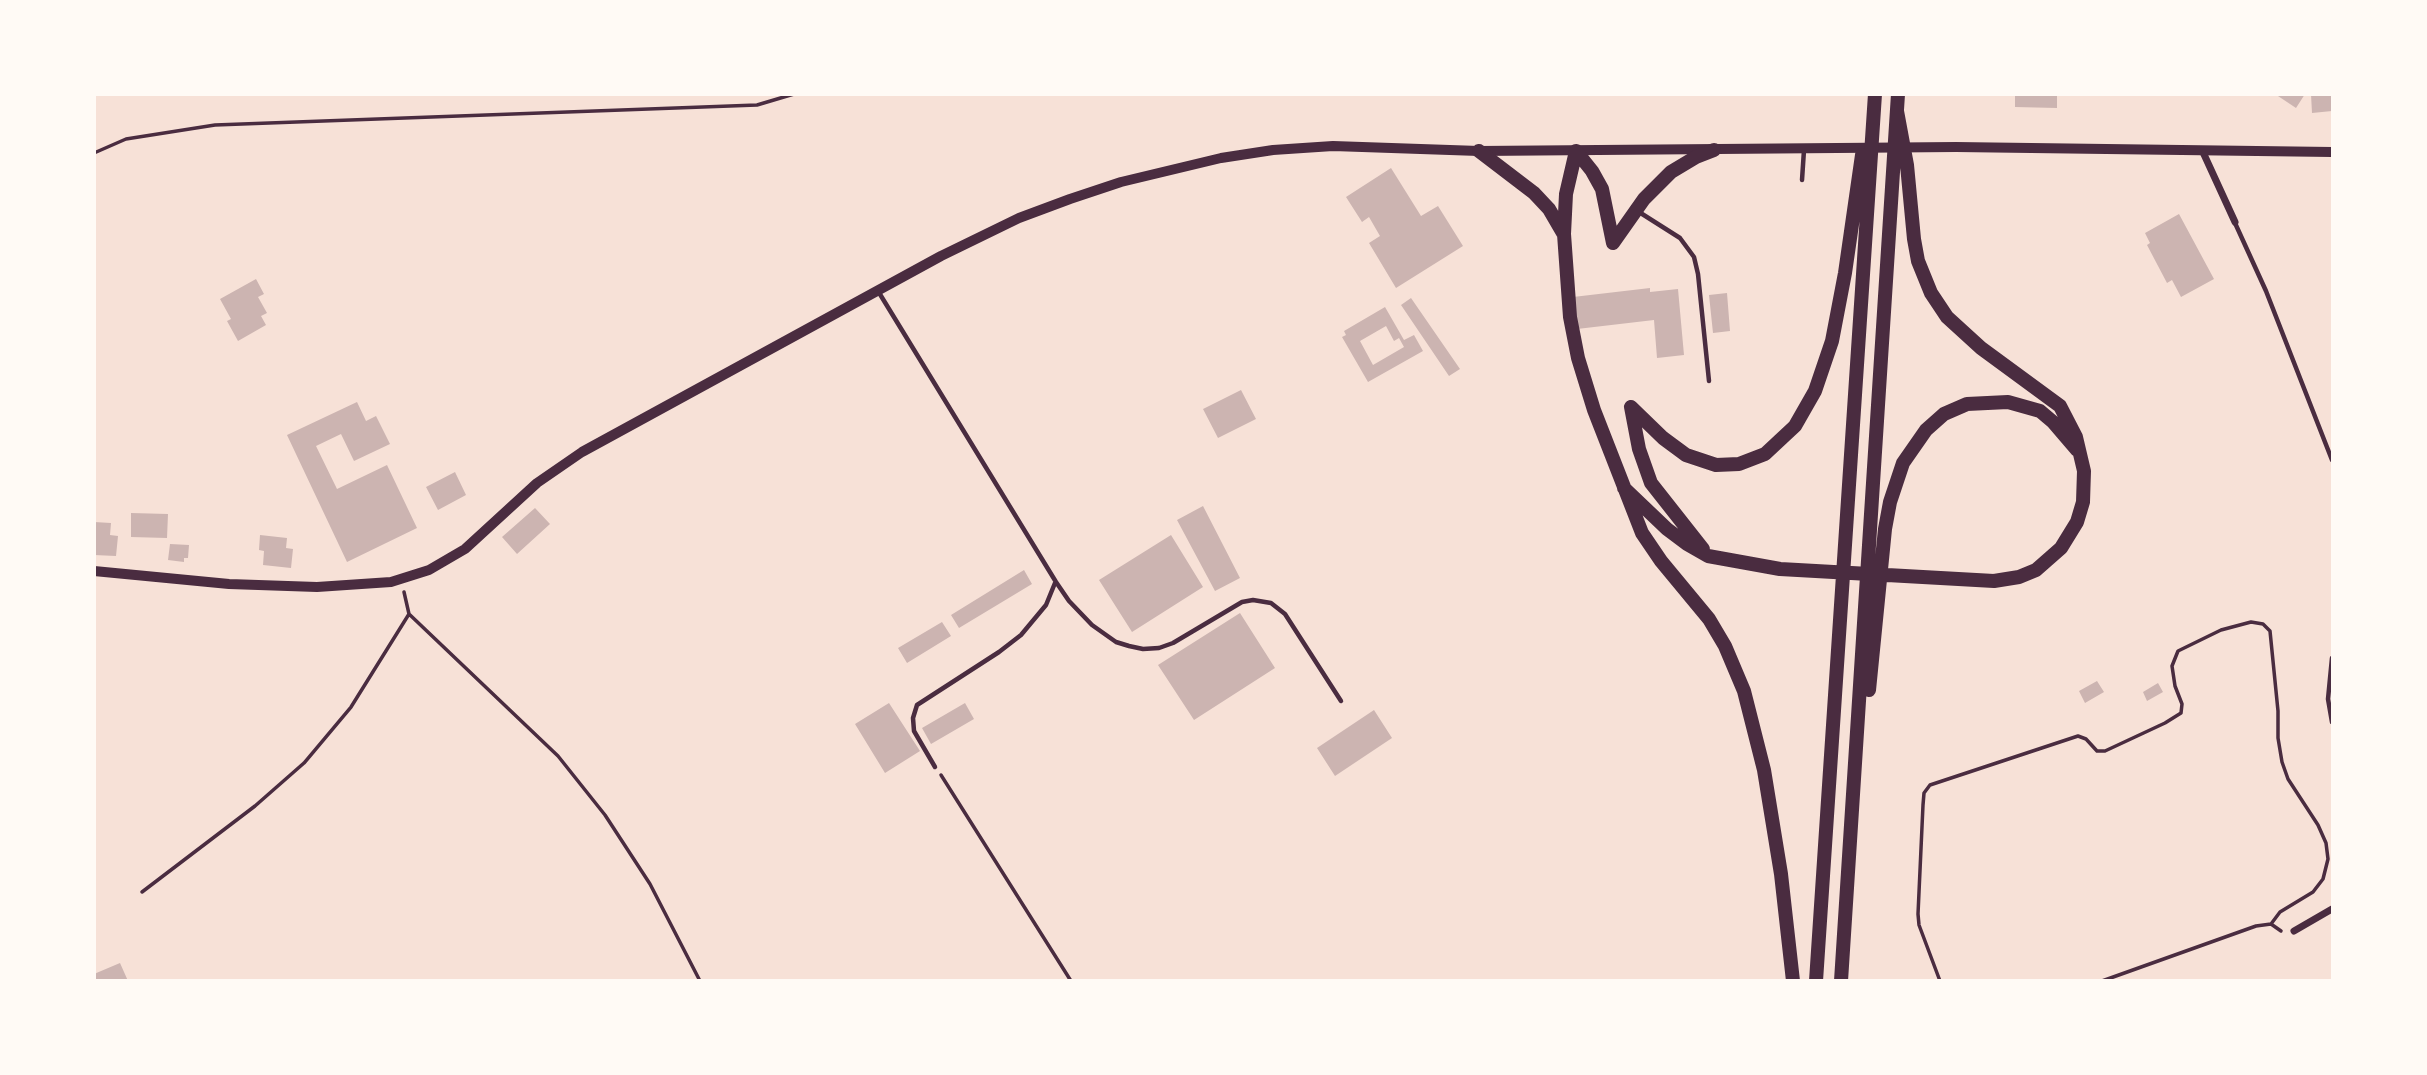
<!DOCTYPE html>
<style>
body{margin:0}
#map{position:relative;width:2427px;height:1075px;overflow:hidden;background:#f7e1d7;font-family:"DM Sans",sans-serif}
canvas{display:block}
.frame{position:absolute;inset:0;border:96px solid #fffaf5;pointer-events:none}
</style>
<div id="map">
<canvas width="2427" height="1075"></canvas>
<div class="frame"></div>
</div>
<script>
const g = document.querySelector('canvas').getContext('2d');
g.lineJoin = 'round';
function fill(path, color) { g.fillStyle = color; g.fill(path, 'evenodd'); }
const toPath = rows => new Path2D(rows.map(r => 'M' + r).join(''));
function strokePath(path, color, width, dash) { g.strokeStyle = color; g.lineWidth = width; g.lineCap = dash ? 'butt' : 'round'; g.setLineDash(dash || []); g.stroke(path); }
const building = toPath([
 [2015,94,2057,94,2057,108,2015,107],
 [2275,94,2305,94,2296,108],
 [2311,94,2332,94,2332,111,2312,113],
 [1391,168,1421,216,1438,206,1463,246,1396,288,1369,243,1380,236,1369,217,1362,222,1346,197],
 [2179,214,2214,279,2181,297,2172,280,2167,283,2147,245,2150,243,2145,233],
 [256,279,264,294,258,297,267,313,261,316,266,325,238,341,227,321,231,319,220,299],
 [1650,288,1650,292,1678,289,1684,355,1657,358,1654,320,1577,329,1573,297],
 [1727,293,1730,331,1713,333,1709,295],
 [1411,298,1460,369,1449,376,1401,305],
 [1385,307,1404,340,1414,335,1423,351,1368,382,1342,337,1346,335,1344,331],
 [1386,326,1394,341,1399,338,1404,347,1373,365,1360,341],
 [1241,390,1256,419,1218,438,1203,409],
 [357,402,366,421,376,416,390,444,354,461,341,434,316,446,337,489,387,465,417,528,347,562,287,435],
 [455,472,466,495,438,510,426,487],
 [1203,506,1240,578,1215,591,1177,520],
 [535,508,550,524,517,554,502,537],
 [131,513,168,514,167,538,131,537],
 [94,522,111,523,110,535,118,536,116,556,94,555],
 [260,535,287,538,286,548,293,549,291,568,263,565,264,551,259,550],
 [1171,535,1203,587,1132,632,1099,580],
 [170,544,189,545,188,558,184,558,184,562,168,560],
 [1024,570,1032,584,959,628,951,615],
 [1240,613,1275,668,1194,720,1158,665],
 [942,622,951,636,907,663,898,648],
 [2097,681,2104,692,2085,703,2079,691],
 [2158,683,2163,692,2147,701,2143,692],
 [889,703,920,751,885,773,855,724],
 [965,703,974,719,931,744,922,728],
 [1374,710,1392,738,1335,776,1317,748],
 [120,963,128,981,94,981,94,974]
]);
const path = toPath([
 [94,153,126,139,215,125,757,105,794,94],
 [404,592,409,614,558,756,605,815,650,884,700,981],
 [941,775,1071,981],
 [142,892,255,806,304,763,351,707,409,614],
 [1940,981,1919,925,1918,914,1923,805,1924,793,1930,785,2078,736,2086,739,2097,751,2105,751,2165,723,2181,713,2182,704,2175,686,2172,666,2178,651,2221,630,2251,622,2263,624,2270,631,2278,711,2278,738,2282,762,2288,779,2318,825,2326,843,2328,859,2323,879,2313,892,2280,912,2271,924],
 [2102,981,2256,926,2271,924,2281,931]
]);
const service = toPath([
 [1802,180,1804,150],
 [1639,212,1680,238,1694,257,1698,274,1709,381],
 [2235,223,2266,291,2332,460],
 [878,291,1056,582,1069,601,1092,625,1116,642,1129,646,1143,649,1159,648,1173,643,1242,602,1253,600,1271,603,1285,614,1341,701],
 [2332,658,2328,699,2332,722],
 [935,767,914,731,913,718,917,705,999,652,1021,635,1046,605,1055,583]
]);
const minor = toPath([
 [2202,150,2235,222],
 [2294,931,2332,909]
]);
const secondary = toPath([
 [94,571,229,584,317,587,391,582,429,570,465,549,537,483,582,452,941,256,1019,218,1070,199,1121,182,1221,158,1273,150,1333,146,1479,151,1956,147,2332,152]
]);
const motorway = toPath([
 [1479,151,1534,193,1549,209,1563,233],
 [1576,151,1566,194,1564,234,1570,317,1578,358,1594,410,1642,533,1661,561,1709,619,1725,646,1744,691,1764,770,1781,874,1793,981],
 [1576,151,1592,171,1602,189,1613,243],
 [1613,243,1644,199,1671,172,1696,157,1714,150],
 [1631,407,1663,438,1686,455,1716,465,1739,464,1765,454,1795,426,1815,391,1832,341,1845,273,1862,155],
 [1631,407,1639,449,1651,483,1703,549],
 [1624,488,1667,529,1687,544,1708,556,1780,569,1994,581,2019,577,2036,570,2061,548,2077,522,2083,502,2084,471,2076,437,2060,406,1981,348,1947,317,1931,293,1918,261,1914,239,1907,165,1897,111],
 [1869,690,1885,529,1890,502,1903,463,1926,430,1944,414,1967,404,2008,402,2040,411,2053,422,2077,450],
 [1816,981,1875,94],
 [1841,981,1898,94]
]);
fill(building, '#ccb4b1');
strokePath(path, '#4a2c40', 3.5);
strokePath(service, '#4a2c40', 4.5);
strokePath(minor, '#4a2c40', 7);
strokePath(secondary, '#4a2c40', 10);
strokePath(motorway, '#4a2c40', 14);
</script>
